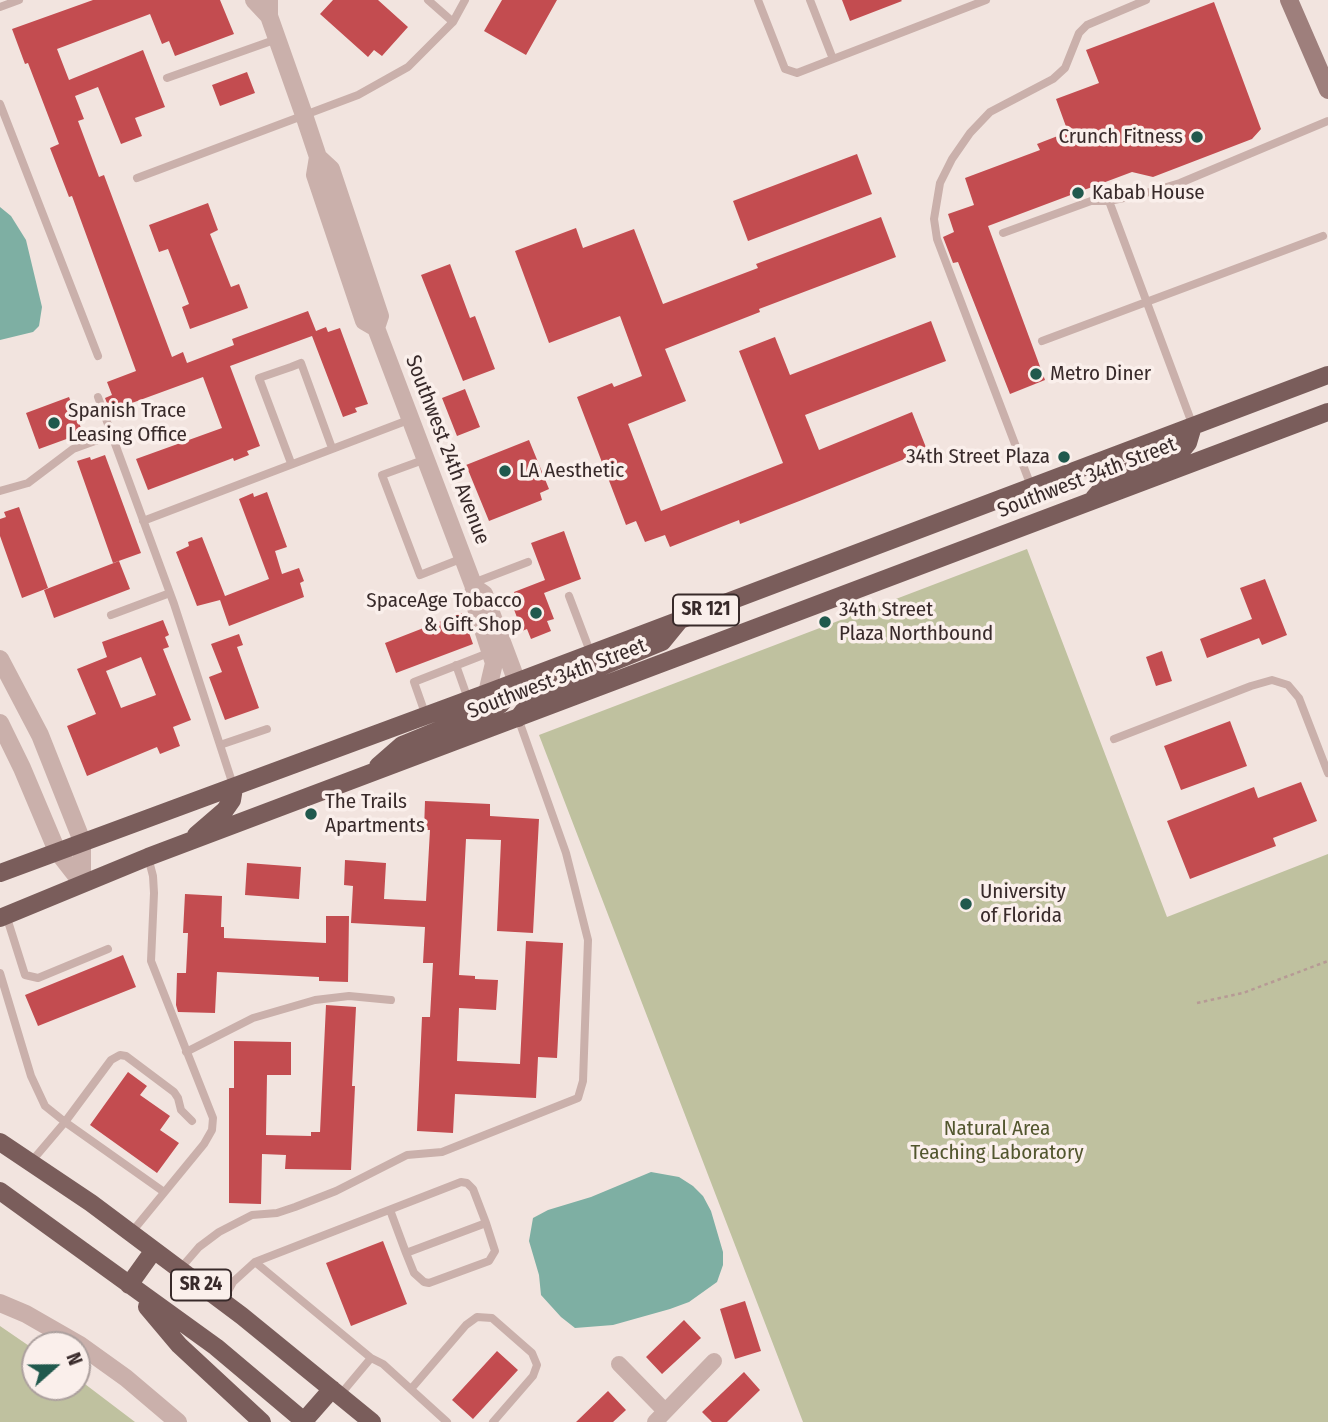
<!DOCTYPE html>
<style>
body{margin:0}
#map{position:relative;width:1328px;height:1422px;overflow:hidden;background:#f2e4df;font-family:"Fira Sans Condensed",sans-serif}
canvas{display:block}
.north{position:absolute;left:21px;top:1331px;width:70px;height:70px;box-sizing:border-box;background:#faefeb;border:2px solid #aca09e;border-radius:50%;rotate:69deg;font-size:19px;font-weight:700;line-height:28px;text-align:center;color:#382a2a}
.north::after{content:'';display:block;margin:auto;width:24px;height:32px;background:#20594d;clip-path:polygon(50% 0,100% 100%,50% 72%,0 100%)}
</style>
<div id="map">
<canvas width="1328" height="1422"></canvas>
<div class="north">N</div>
</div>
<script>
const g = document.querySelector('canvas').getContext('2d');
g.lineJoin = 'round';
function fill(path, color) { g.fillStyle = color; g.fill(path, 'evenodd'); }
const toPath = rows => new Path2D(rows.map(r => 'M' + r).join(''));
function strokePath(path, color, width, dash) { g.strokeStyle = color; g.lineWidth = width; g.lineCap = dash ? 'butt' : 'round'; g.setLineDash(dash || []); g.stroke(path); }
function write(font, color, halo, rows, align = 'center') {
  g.font = font + ' "Fira Sans Condensed",sans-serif'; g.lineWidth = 7; g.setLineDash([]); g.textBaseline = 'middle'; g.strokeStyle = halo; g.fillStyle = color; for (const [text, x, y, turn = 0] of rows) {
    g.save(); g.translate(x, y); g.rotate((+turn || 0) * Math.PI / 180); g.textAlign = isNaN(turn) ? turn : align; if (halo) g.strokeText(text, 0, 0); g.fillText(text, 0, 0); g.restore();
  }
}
const green = toPath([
 [1027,549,1167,917,1328,854,1328,1422,803,1422,539,735],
 [0,1326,35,1350,35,1387,77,1387,77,1378,135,1422,0,1422]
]);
const water = toPath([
 [0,207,11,216,26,240,42,307,39,326,33,332,0,340],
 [651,1172,679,1177,693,1186,703,1196,711,1211,723,1252,723,1265,717,1282,689,1302,670,1309,613,1325,575,1328,561,1317,541,1295,539,1275,529,1241,533,1218,548,1210,591,1197]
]);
const building = toPath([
 [93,0,220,0,234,34,175,56,169,41,162,44,150,14,57,49,69,80,143,50,165,107,135,118,142,136,121,144,98,87,75,96,84,119,78,121,99,177,104,175,172,357,183,352,187,363,234,345,232,339,308,311,316,331,326,327,328,332,340,328,368,404,355,408,357,412,343,417,312,336,230,366,260,446,247,451,249,455,234,461,233,458,148,490,136,459,222,428,203,377,110,411,105,398,112,395,107,382,136,371,72,196,69,197,50,148,59,144,28,63,25,64,12,29],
 [333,0,378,0,408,27,382,56,374,50,368,57,320,14],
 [502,0,557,0,526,55,484,31],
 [842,0,901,0,902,1,850,21],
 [1214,2,1261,129,1252,139,1153,177,1132,172,988,226,1045,380,1010,394,958,262,953,263,943,237,954,232,948,214,974,205,965,178,1040,150,1037,144,1068,132,1056,99,1099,83,1086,50],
 [247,72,255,93,220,106,212,85],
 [857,154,872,194,748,241,733,201],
 [208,203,218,230,210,234,231,287,239,284,248,308,190,329,182,307,189,304,168,249,159,252,149,225],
 [881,217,896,257,759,309,760,312,665,349,686,401,628,424,661,511,783,463,739,351,775,337,790,375,931,321,946,361,805,415,819,450,912,412,927,450,802,500,740,524,739,520,670,547,665,535,645,542,636,521,626,525,577,397,612,383,614,387,642,376,620,316,549,343,515,251,576,228,583,248,634,229,663,304,758,268,756,264],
 [450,264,470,318,475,316,495,369,463,381,421,275],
 [465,389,480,427,457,436,442,398],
 [69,397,83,433,39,449,26,413],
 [529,440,549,489,540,493,542,500,489,521,466,465],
 [105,455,141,553,113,563,77,461,90,457,91,460],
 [267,492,287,547,275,551,282,574,299,568,304,581,300,583,304,597,229,626,220,600,197,606,176,552,189,546,188,542,202,537,225,596,269,579,239,499,253,493,254,497],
 [19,507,48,588,22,598,0,536,0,519,6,517,4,512],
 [564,531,581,579,544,593,554,619,547,621,551,631,531,639,527,629,522,631,512,604,518,602,514,592,545,580,531,543],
 [119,561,130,589,54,618,44,590],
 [1265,579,1287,635,1262,645,1259,638,1207,658,1200,639,1252,619,1240,588],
 [462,613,473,644,396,673,385,643],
 [163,620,169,635,165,637,169,647,163,649,191,720,173,727,180,746,160,754,157,747,87,776,67,726,96,714,77,669,107,657,102,642],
 [141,657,156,695,121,708,106,671],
 [239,634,243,645,237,647,259,708,225,720,209,677,222,672,211,644],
 [1162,651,1172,681,1156,686,1146,657],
 [1230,721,1247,766,1181,790,1164,746],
 [1301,782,1317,821,1273,838,1276,846,1190,879,1167,821,1254,787,1258,798],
 [425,801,490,804,490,816,539,819,533,933,497,931,501,840,466,839,459,975,475,976,475,979,498,980,496,1010,459,1008,457,1061,520,1064,526,941,563,943,557,1058,538,1057,536,1098,455,1094,453,1133,417,1131,422,1017,430,1017,433,963,423,963,425,927,351,923,353,886,344,885,345,860,386,863,384,899,426,901,430,830,424,830],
 [247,863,301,867,299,899,245,895],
 [185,894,222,896,221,927,224,927,224,938,326,943,326,916,349,916,348,982,319,981,319,977,217,972,215,1013,178,1012,176,1005,177,973,186,973,188,933,183,933],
 [123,955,136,987,38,1026,25,995],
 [326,1005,356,1007,352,1086,355,1086,351,1170,285,1169,286,1155,262,1154,261,1204,229,1203,229,1088,234,1088,234,1041,291,1042,291,1075,267,1075,266,1135,311,1136,311,1132,320,1132],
 [128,1072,147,1086,140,1095,170,1116,160,1130,179,1143,157,1173,90,1125],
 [383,1241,407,1304,351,1326,326,1263],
 [745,1301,761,1351,735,1359,720,1309],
 [684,1320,701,1338,662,1374,646,1357],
 [497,1351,518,1370,473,1419,452,1400],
 [744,1372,760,1390,727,1422,712,1422,702,1412],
 [608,1391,626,1410,613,1422,576,1422]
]);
const path = toPath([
 [1197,1003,1243,993,1328,961]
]);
const service = toPath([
 [428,0,453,22],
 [758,0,785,69,797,73,986,0],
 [810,0,833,59],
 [0,7,19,0],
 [167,78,277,39],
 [0,104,98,356],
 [137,178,358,95,408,67,453,22,465,0],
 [1109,201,1193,426],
 [1003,233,1091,201,1109,201,1143,194,1180,183,1328,121],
 [1042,341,1323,236],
 [98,397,114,441],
 [426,459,382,475,420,575,463,558],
 [291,463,259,378,291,367,301,363,332,448],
 [1031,486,937,239,934,219,940,183,952,159,970,133,990,112,1053,79,1065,68,1079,33,1087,25,1146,0],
 [0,491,28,483,73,449,106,437,114,441,174,604,234,788],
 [143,521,411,419],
 [473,583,528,562],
 [569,596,591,654],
 [111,615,170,593],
 [456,665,468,699],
 [426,716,414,682,491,652],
 [1114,739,1251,686,1272,680,1288,685,1299,698,1328,773],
 [220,745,267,729],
 [6,915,25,975,38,978,108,949],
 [0,973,31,1076,45,1106,65,1122,31,1162],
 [186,1052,253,1018,315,1000,349,996,391,1000],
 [164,1192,65,1122,111,1060,120,1055,126,1056,174,1092,178,1098,181,1110,192,1121],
 [131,1233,204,1144,212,1130,213,1118,151,961,154,893,153,876,148,857],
 [406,1253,414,1273,424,1282,429,1283,489,1261,495,1251,486,1223],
 [255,1262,371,1358],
 [180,1269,199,1247,219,1232,252,1215,277,1213,295,1207,336,1191,407,1155,442,1152,578,1098,583,1081,588,940,566,853,518,718],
 [222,1302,233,1282,255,1262,461,1182,467,1183,473,1189,486,1223,406,1253,390,1210],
 [411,1389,466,1325,477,1317,492,1318,532,1353,537,1365,533,1376,493,1422],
 [340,1395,371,1358,383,1364,447,1422]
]);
const minor = toPath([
 [619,1364,665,1411],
 [655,1422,714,1361]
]);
const tertiary = toPath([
 [254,0,269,16],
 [269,0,269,16,304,115,318,157,331,169,380,316,376,328],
 [318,157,315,175,364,321,376,328,474,587,473,599,494,663,487,693],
 [474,587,484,594,517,682],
 [0,659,40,735,82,841,82,883],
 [0,723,22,768,57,851,82,883],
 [0,1303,26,1314,80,1345,126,1378,178,1422]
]);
const secondary = toPath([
 [1289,0,1328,90]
]);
const primary = toPath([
 [1094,498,1107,483,1124,473,1184,448,1188,443,1193,426],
 [518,718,535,696,552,687,662,642,680,620],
 [378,766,402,745,500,705,511,693,517,682],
 [196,835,225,810,232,800,234,788],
 [0,873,487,693,1328,375],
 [0,918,148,857,1328,412],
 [0,1142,91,1203,242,1316,372,1422],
 [0,1191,216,1347,305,1422],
 [129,1285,154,1250],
 [147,1307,179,1345,262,1422],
 [304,1421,332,1389]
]);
const markers = [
 [1197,137,7,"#20594d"],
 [1078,193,7,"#20594d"],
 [1036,374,7,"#20594d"],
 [54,423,7,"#20594d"],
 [1064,457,7,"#20594d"],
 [505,471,7,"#20594d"],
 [536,613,7,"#20594d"],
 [825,622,7,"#20594d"],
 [311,814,7,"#20594d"],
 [966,904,7,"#20594d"]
];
const shields = [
 [706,610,66],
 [201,1285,60]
];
const shieldNames = [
 ["SR 121",706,610],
 ["SR 24",201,1285]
];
const poiNames = [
 ["Crunch Fitness",1183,137,"right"],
 ["Kabab House",1092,193],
 ["Metro Diner",1050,374],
 ["Spanish Trace",68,411],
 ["Leasing Office",68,435],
 ["34th Street Plaza",1050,457,"right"],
 ["LA Aesthetic",519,471],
 ["SpaceAge Tobacco",522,601,"right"],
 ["& Gift Shop",522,625,"right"],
 ["34th Street",839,610],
 ["Plaza Northbound",839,634],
 ["The Trails",325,802],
 ["Apartments",325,826],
 ["University",980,892],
 ["of Florida",980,916]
];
const streetNames = [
 ["Southwest 24th Avenue",447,450,69],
 ["Southwest 34th Street",1087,478,-21],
 ["Southwest 34th Street",557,679,-21]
];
const parkNames = [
 ["Natural Area",997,1129],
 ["Teaching Laboratory",997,1153]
];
fill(green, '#bfc19f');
fill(water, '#7eafa3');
fill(building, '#c34c50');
strokePath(path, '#b69a95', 2.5, [3.5, 3.5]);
strokePath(service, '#cab0ab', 8);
strokePath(minor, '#cab0ab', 16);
strokePath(tertiary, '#cab0ab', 18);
strokePath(secondary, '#9e7f7c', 18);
strokePath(primary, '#7a5d5b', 18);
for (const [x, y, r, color] of markers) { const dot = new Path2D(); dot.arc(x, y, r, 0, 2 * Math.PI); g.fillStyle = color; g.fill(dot); strokePath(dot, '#faefeb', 2.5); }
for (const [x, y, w] of shields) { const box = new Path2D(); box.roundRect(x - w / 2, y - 15.5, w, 31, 5); g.fillStyle = '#faefeb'; g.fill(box); strokePath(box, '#382a2a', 2); }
write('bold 19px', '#382a2a', null, shieldNames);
write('21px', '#382a2a', '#faefeb', poiNames, 'left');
write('21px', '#382a2a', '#faefeb', streetNames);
write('21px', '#52562e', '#faefeb', parkNames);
</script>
